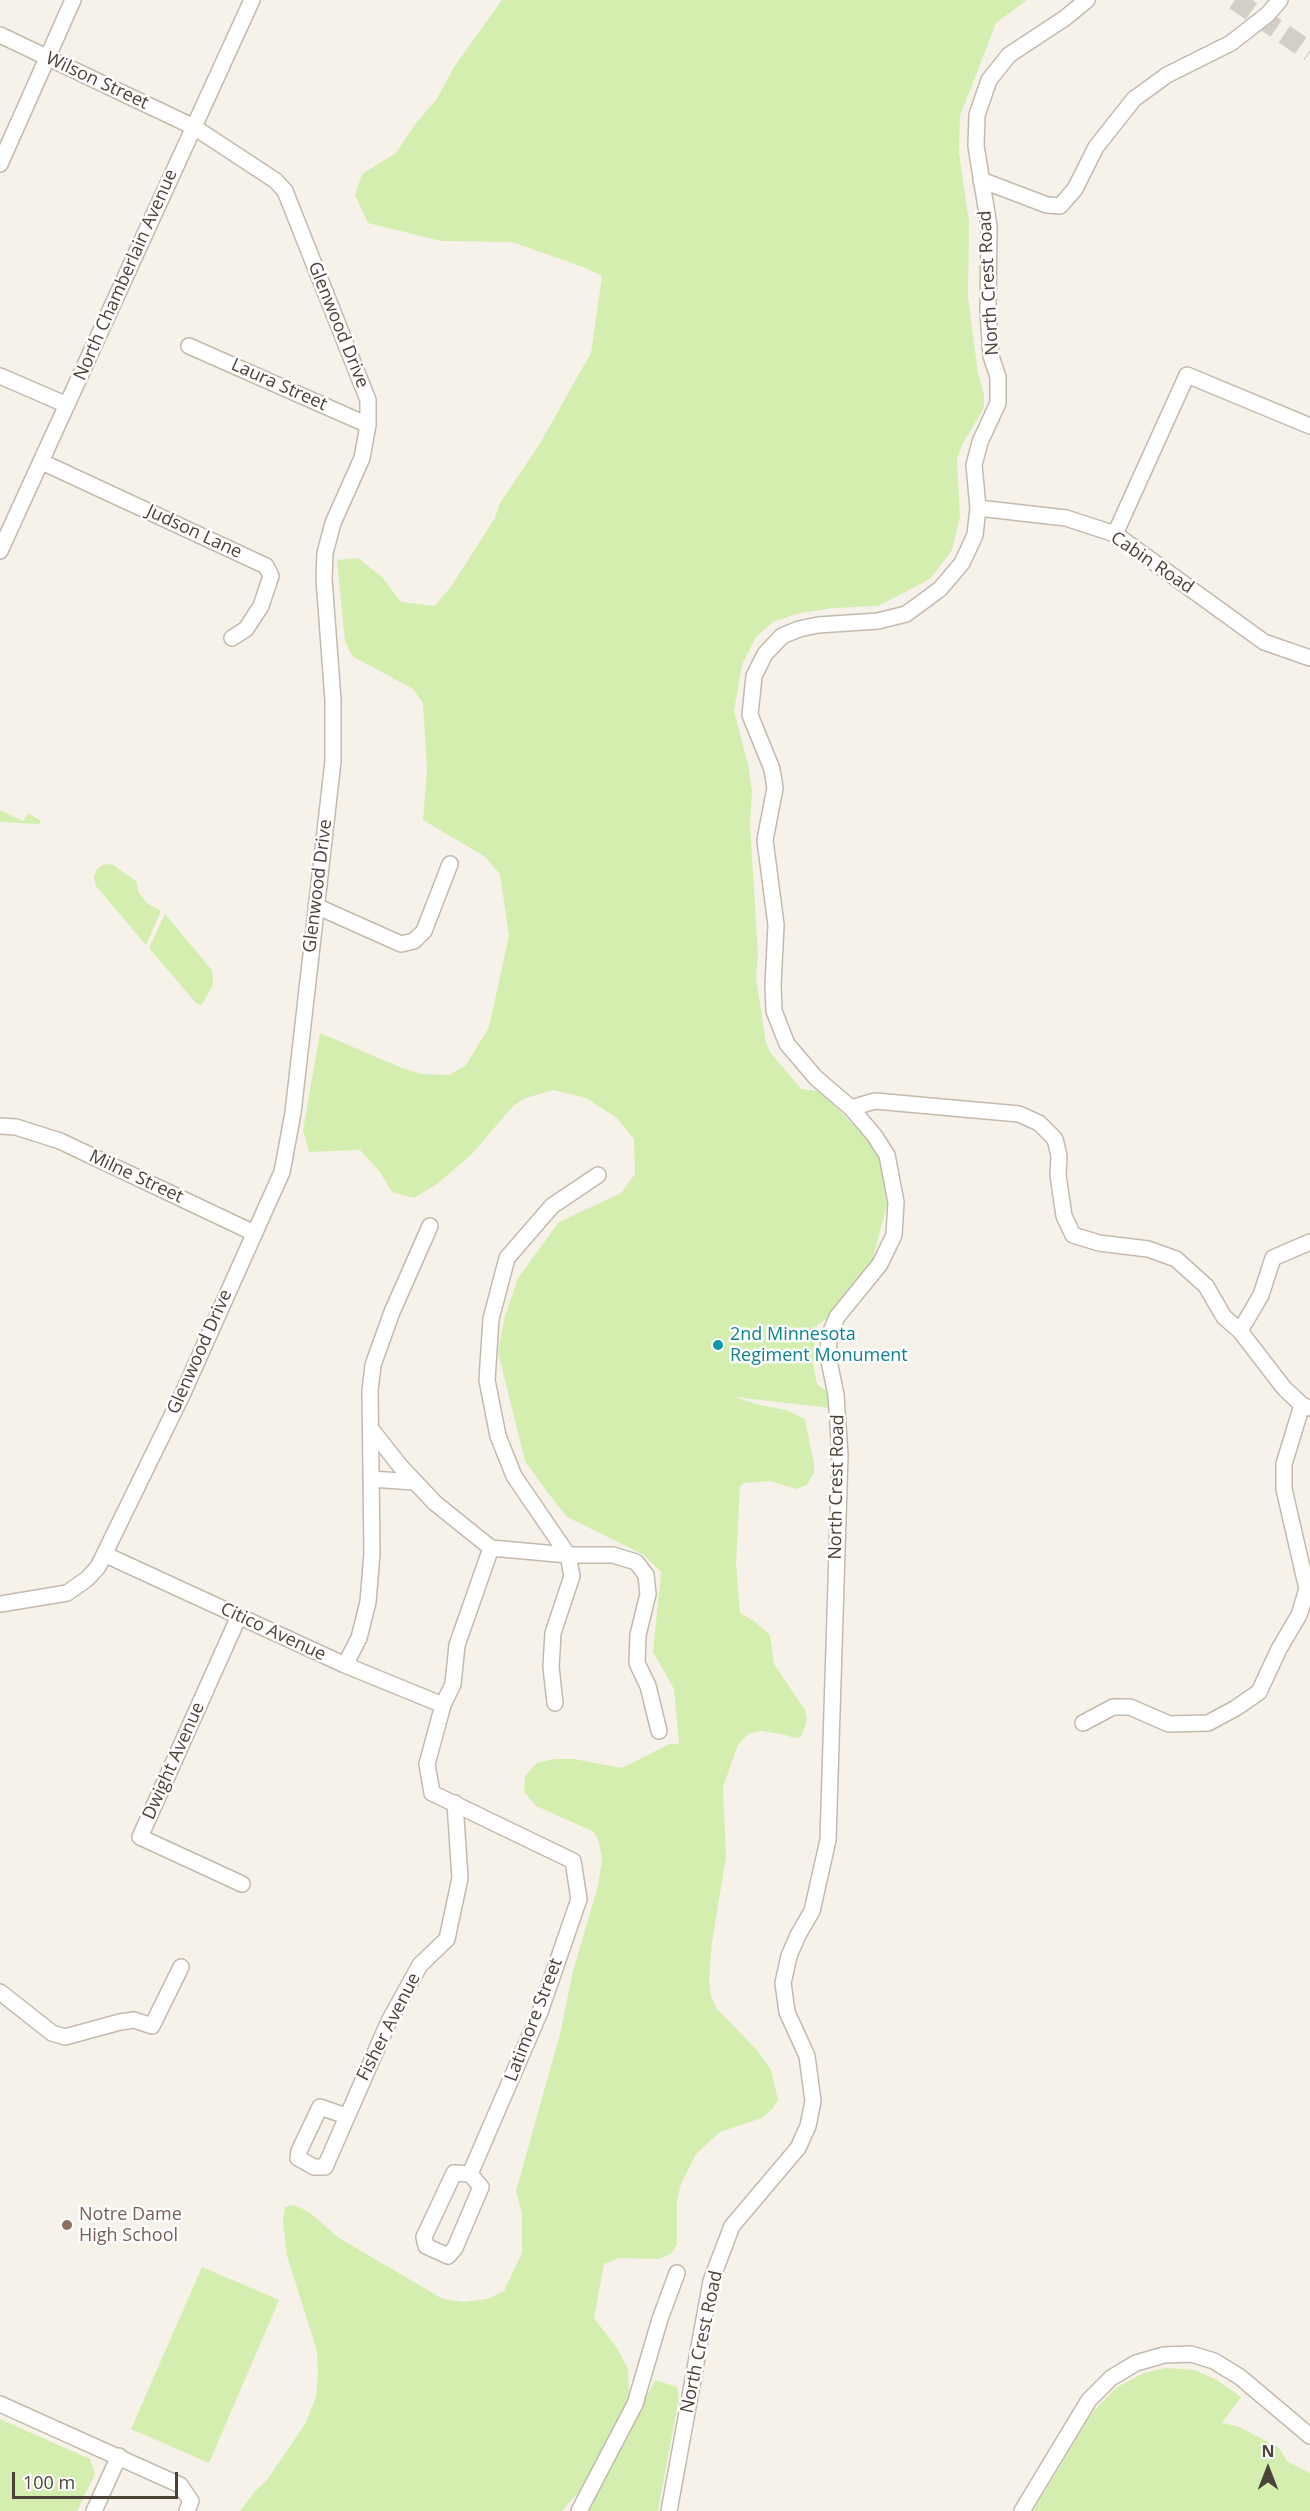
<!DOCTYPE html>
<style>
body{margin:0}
#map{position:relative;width:1310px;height:2511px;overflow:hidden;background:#f6f2ea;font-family:"Open Sans",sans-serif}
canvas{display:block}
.north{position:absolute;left:1238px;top:2439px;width:60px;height:60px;-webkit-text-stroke:4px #fff;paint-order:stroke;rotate:0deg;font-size:16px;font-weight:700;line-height:24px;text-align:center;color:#4c4337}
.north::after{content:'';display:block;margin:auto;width:21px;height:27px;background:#4c4337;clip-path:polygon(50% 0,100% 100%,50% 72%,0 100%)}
.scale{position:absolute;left:12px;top:2472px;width:166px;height:27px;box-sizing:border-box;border:3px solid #4c4337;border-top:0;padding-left:8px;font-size:18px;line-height:21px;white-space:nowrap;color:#4c4337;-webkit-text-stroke:4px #fff;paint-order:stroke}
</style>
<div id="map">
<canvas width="1310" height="2511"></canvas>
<div class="north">N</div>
<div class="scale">100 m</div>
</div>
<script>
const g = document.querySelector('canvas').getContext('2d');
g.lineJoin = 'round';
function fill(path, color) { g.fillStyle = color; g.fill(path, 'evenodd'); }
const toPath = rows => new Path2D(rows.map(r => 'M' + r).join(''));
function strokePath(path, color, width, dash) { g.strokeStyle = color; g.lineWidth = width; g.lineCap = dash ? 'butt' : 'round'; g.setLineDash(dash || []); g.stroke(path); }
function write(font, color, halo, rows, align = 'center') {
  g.font = font + ' "Open Sans",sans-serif'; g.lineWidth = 5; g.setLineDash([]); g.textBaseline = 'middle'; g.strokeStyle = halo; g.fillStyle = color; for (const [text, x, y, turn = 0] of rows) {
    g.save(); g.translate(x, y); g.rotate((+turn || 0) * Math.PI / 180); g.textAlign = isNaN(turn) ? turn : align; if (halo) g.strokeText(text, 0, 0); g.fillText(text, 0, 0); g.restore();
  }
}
const green = toPath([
 [502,0,1027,0,996,23,960,116,959,153,969,222,968,297,978,373,984,394,984,408,962,445,957,459,960,517,952,550,930,579,878,606,834,608,800,613,773,622,756,637,742,665,734,711,748,764,752,791,750,824,758,955,756,978,766,1043,770,1052,801,1089,820,1091,868,1140,881,1162,886,1181,887,1205,872,1262,827,1319,817,1325,813,1362,817,1384,829,1393,830,1408,735,1397,760,1405,786,1410,805,1419,814,1464,814,1472,807,1485,796,1489,770,1481,745,1483,740,1486,736,1564,740,1613,754,1621,770,1635,774,1664,805,1710,807,1720,801,1737,794,1738,782,1734,761,1731,748,1734,738,1745,723,1787,726,1857,712,1942,709,1981,711,1996,717,2009,757,2050,771,2070,778,2100,773,2108,762,2118,720,2132,696,2154,681,2184,677,2201,677,2244,671,2254,659,2259,619,2258,604,2264,594,2318,617,2348,628,2369,629,2392,614,2436,590,2487,575,2496,562,2511,240,2511,255,2491,267,2480,305,2424,316,2397,318,2374,317,2351,287,2256,283,2222,285,2207,294,2205,309,2212,339,2238,443,2299,464,2302,487,2299,504,2291,522,2253,522,2214,516,2191,560,2034,573,1971,598,1886,602,1859,599,1842,594,1832,536,1806,524,1792,525,1776,537,1763,554,1759,574,1759,622,1768,669,1744,679,1744,674,1689,653,1652,661,1572,644,1555,567,1517,548,1493,525,1461,498,1352,504,1319,518,1278,559,1222,621,1193,635,1174,634,1139,617,1118,586,1098,553,1090,526,1098,514,1105,471,1155,437,1184,414,1198,392,1192,379,1171,360,1150,309,1152,303,1130,320,1033,402,1068,422,1074,449,1075,466,1065,489,1027,509,936,500,874,484,856,423,820,427,771,423,703,413,689,352,656,345,641,337,560,358,558,382,577,401,602,435,606,452,585,495,518,500,503,539,445,591,353,602,276,583,267,512,242,441,241,368,223,355,195,362,174,396,153,416,123,436,100,454,67],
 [0,810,23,821,28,813,41,821,39,824,0,822],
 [105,864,113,865,136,881,139,893,148,904,161,911,146,945,96,886,94,877,97,869],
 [165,914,212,970,213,985,202,1005,196,1003,149,948],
 [202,2267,279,2300,209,2463,131,2429],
 [1166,2368,1195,2370,1217,2380,1241,2397,1222,2423,1237,2426,1278,2447,1288,2462,1310,2473,1310,2511,1033,2511,1090,2416,1100,2404,1117,2387,1144,2373],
 [655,2380,677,2387,679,2398,658,2511,587,2511],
 [0,2419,90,2459,95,2474,77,2511,0,2511]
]);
const majorTunnel = toPath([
 [1235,0,1310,52]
]);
const minor = toPath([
 [0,35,194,127,276,181,285,191,368,400,368,425,362,458,333,523,325,553,324,579,333,700,333,761,293,1113,282,1172,183,1393,98,1567,87,1579,67,1593,0,1604],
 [0,164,73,0],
 [981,180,1047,205,1060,206,1075,189,1096,147,1134,99,1167,75,1231,43,1268,14,1280,0],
 [189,346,368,425],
 [0,376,67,405],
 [42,462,266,566,271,576,261,606,246,629,232,638],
 [978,508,1066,518,1115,534,1264,642,1310,658],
 [1115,534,1187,375,1310,426],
 [0,551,252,0],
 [316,906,401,944,414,941,424,931,450,864],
 [851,1108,875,1101,1019,1114,1039,1123,1055,1139,1059,1156,1058,1175,1064,1216,1073,1235,1099,1243,1148,1249,1176,1259,1206,1286,1224,1317,1240,1331,1284,1388,1302,1405,1310,1408],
 [0,1126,16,1127,60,1141,254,1233],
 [1240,1331,1261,1295,1273,1258,1310,1242],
 [371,1429,401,1467,435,1503,491,1548,568,1555,613,1555,636,1562,646,1575,648,1594,638,1635,637,1663,648,1686,659,1731],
 [371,1479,414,1482],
 [106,1555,345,1665,443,1705],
 [239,1616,140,1837,242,1884],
 [345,1665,359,1638,368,1602,372,1554,370,1391,373,1365,392,1312,430,1226],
 [555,1703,551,1667,553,1633,572,1576,568,1555,514,1476,498,1436,487,1380,491,1319,507,1258,552,1206,598,1175],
 [1083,1723,1113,1707,1130,1707,1169,1724,1208,1723,1236,1708,1259,1692,1279,1649,1299,1615,1307,1589,1284,1489,1284,1464,1302,1405],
 [0,1992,52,2033,65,2037,120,2022,134,2020,152,2026,181,1967],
 [346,2116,320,2107,299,2151,298,2158,314,2167,325,2167,389,2021,420,1965,447,1939,460,1878,455,1803],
 [470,2174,481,2187,455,2248,448,2256,426,2246,424,2237,454,2173,470,2174,540,2012,579,1899,573,1861,432,1793,427,1764,443,1705,453,1684,457,1645,491,1548],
 [0,2404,180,2485,191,2501,187,2511],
 [94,2511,119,2456],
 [579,2511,635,2404,660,2319,677,2273],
 [669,2511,711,2281,732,2226,798,2148,808,2126,813,2101,807,2056,787,2012,783,1983,789,1956,798,1935,812,1911,828,1840,840,1455,836,1395,828,1356,829,1336,837,1317,880,1264,894,1235,896,1202,887,1155,874,1135,851,1108,816,1078,787,1044,774,1011,773,985,776,925,765,840,775,788,772,769,750,715,754,676,765,654,782,636,799,629,818,625,878,621,906,614,940,589,962,563,975,535,978,508,974,465,980,442,998,403,998,377,991,356,988,312,989,226,976,146,977,115,989,80,1009,55,1065,18,1087,0],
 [1022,2511,1089,2400,1111,2378,1136,2363,1164,2355,1191,2354,1214,2361,1240,2377,1310,2436]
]);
const markers = [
 [718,1345,6,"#0f9aa8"],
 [67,2225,6,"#8d6e63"]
];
const streetNames = [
 ["Wilson Street",97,81,25],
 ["North Chamberlain Avenue",126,275,-66],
 ["North Crest Road",989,283,-93],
 ["Glenwood Drive",338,325,68],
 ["Laura Street",279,385,24],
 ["Judson Lane",194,532,25],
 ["Cabin Road",1152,563,34],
 ["Glenwood Drive",318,886,-83],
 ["Milne Street",136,1177,25],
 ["Glenwood Drive",200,1352,-66],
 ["North Crest Road",837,1487,-89],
 ["Citico Avenue",273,1632,25],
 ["Dwight Avenue",174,1761,-66],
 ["Latimore Street",534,2020,-69],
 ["Fisher Avenue",389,2027,-63],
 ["North Crest Road",702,2342,-78]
];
const cultureNames = [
 ["2nd Minnesota",730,1335],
 ["Regiment Monument",730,1356]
];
const educationNames = [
 ["Notre Dame",79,2215],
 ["High School",79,2236]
];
fill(green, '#d4eeb0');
strokePath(majorTunnel, '#d4cfc6', 20, [20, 10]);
strokePath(minor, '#c3baac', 18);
strokePath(minor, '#fff', 15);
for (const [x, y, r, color] of markers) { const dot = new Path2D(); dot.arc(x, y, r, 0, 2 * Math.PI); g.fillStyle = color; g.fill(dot); strokePath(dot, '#fff', 2); }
write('18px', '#4c4337', '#fff', streetNames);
write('18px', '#0d838f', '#fff', cultureNames, 'left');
write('18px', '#785e54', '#fff', educationNames, 'left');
</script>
